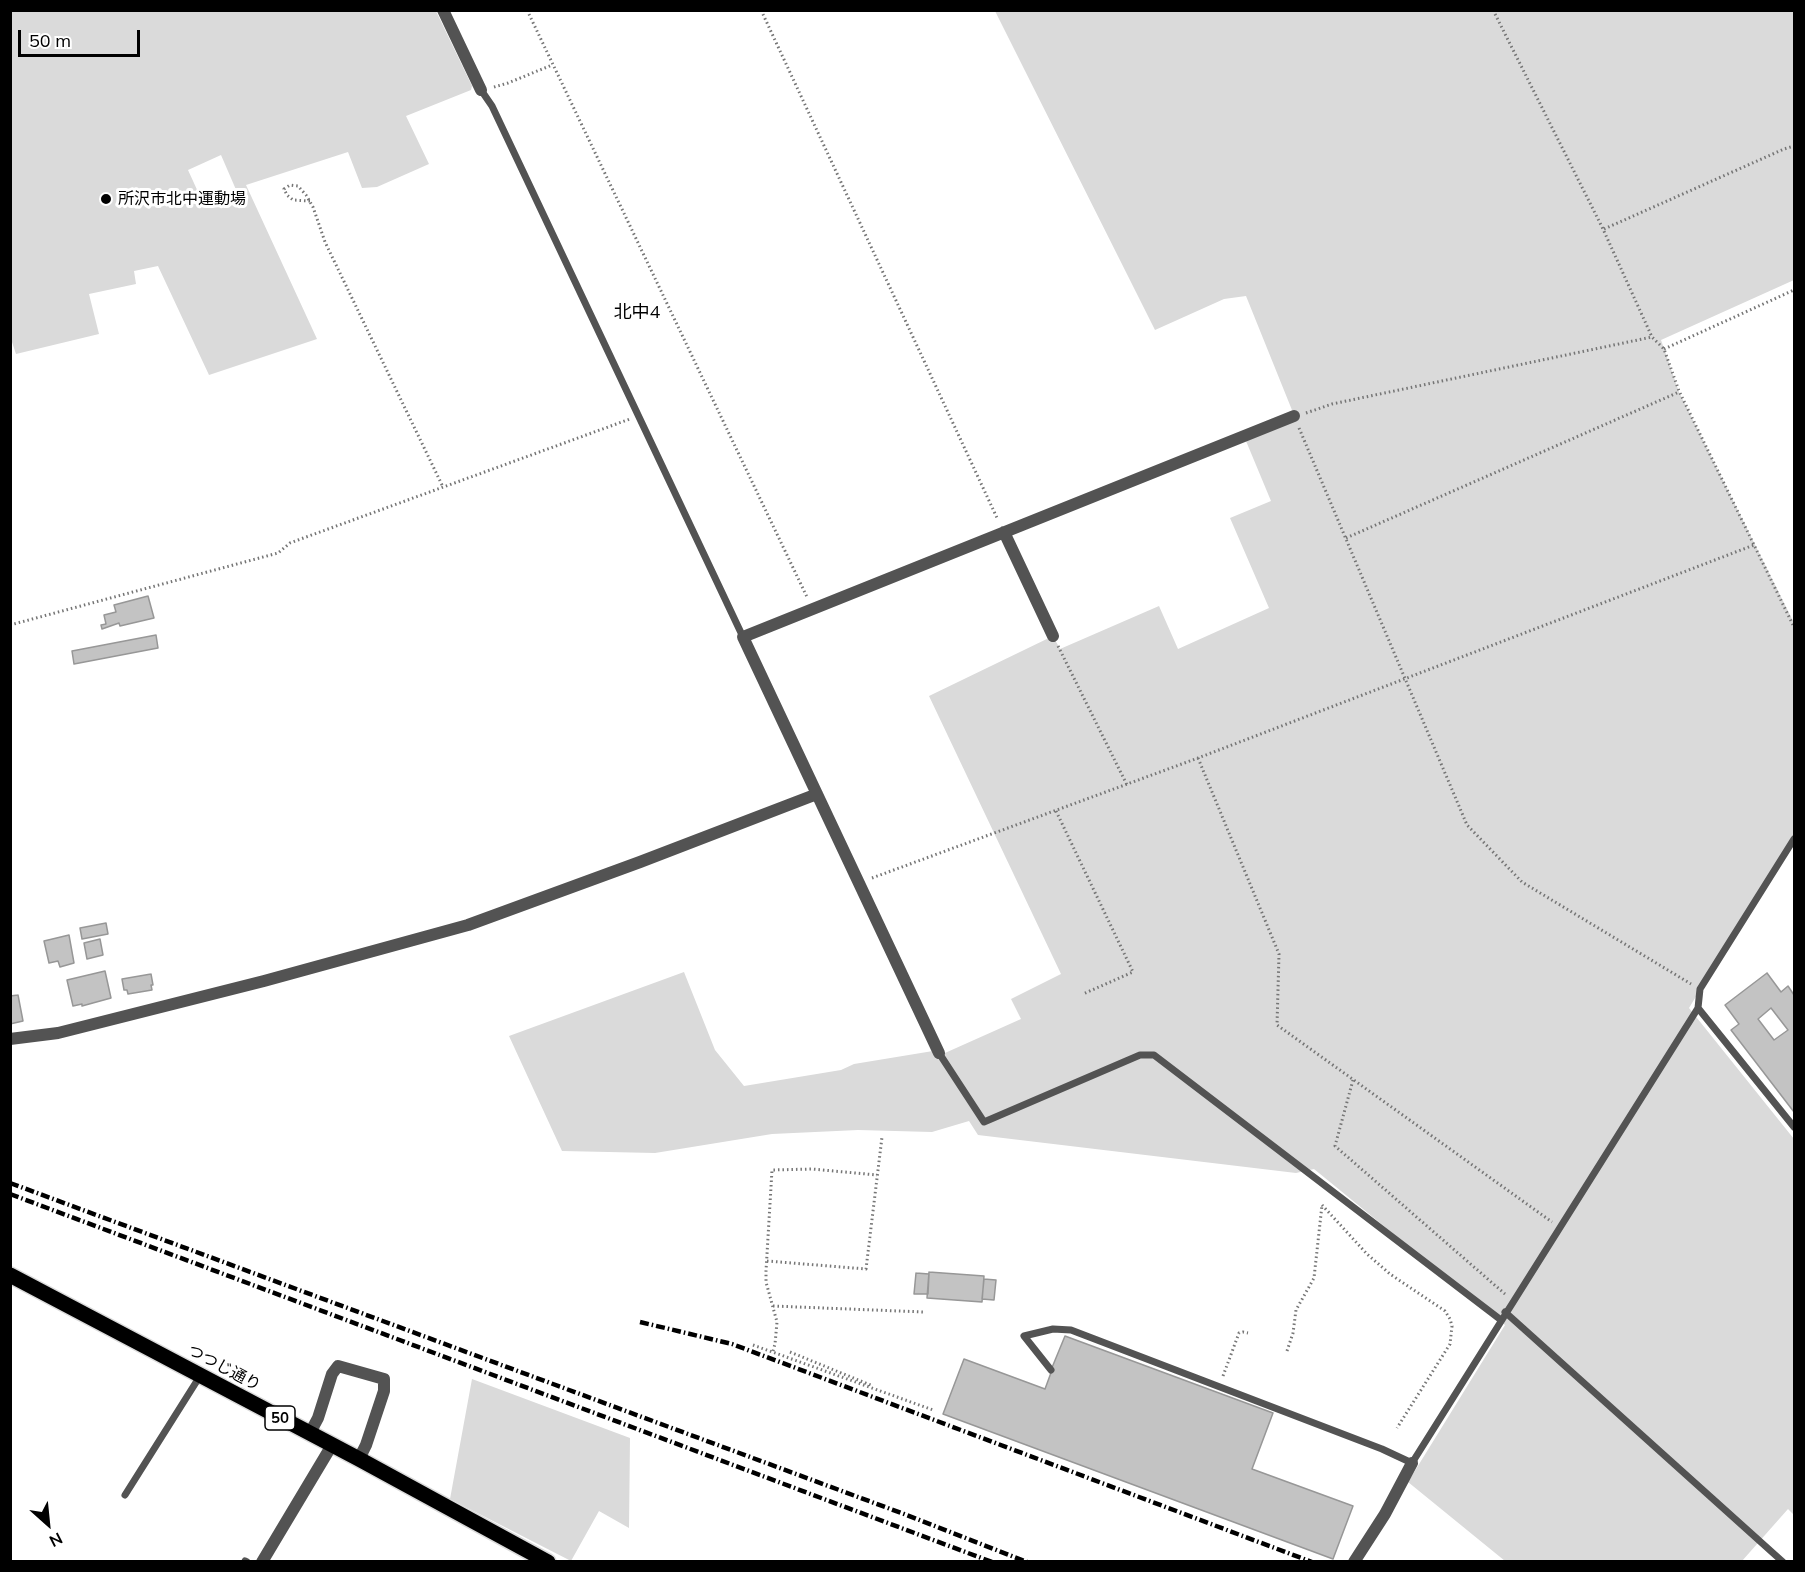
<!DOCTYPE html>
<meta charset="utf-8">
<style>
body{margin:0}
#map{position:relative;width:1805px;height:1572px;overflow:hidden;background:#fff;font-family:Mulish,sans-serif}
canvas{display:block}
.frame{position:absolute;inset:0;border:12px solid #000;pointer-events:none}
.north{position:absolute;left:18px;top:1494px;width:60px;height:60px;-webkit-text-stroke:4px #fff;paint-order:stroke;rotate:153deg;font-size:16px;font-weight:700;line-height:24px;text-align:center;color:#000}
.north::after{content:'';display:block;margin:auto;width:21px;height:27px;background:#000;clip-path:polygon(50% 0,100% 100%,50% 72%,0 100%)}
.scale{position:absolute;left:18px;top:30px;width:122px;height:27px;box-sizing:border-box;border:3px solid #000;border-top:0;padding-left:8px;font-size:18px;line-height:21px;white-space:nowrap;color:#000;-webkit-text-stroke:4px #fff;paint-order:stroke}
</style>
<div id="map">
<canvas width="1805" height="1572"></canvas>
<div class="frame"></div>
<div class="north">N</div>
<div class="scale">50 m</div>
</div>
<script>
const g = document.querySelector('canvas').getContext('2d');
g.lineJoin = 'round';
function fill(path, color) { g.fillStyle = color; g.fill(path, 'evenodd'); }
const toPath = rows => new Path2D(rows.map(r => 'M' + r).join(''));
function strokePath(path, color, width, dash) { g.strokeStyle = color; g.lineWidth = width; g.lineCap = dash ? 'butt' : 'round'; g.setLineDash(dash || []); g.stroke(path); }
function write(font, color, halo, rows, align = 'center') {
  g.font = font + ' Mulish,"Noto Sans JP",sans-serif'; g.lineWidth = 6; g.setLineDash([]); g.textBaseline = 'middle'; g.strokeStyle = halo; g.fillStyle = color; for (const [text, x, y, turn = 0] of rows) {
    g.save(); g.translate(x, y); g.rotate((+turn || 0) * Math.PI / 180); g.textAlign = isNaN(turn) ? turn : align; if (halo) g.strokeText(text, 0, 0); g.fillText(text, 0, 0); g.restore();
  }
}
const green = toPath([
 [11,10,436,11,472,86,471,90,406,116,429,164,377,187,362,188,348,152,246,185,317,339,209,375,158,266,134,271,136,284,89,294,99,334,16,354,10,336],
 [221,155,237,192,204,205,188,170],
 [995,11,1794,11,1794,280,1661,340,1679,392,1794,623,1794,835,1689,1008,1794,1139,1794,1515,1788,1509,1742,1561,1505,1561,1408,1482,1505,1325,1314,1169,1296,1173,978,1135,969,1121,932,1132,858,1130,772,1134,655,1153,562,1151,509,1036,684,972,715,1050,744,1086,841,1070,854,1064,933,1051,936,1057,1021,1019,1011,999,1061,974,929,696,1053,636,1060,649,1159,606,1178,649,1269,608,1230,518,1271,501,1246,441,1296,420,1246,296,1224,299,1155,330],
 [472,1379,630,1438,629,1528,599,1511,571,1561,450,1499]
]);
const building = toPath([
 [148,596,154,618,120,626,119,623,102,629,101,625,106,624,104,615,116,612,114,605,148,596],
 [156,635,158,648,74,664,72,651,156,635],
 [106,923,108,934,82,939,80,928,106,923],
 [69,935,74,963,60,967,58,961,49,963,44,941,69,935],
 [100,939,103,955,87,959,84,943,100,939],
 [105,971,111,998,82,1006,82,1004,73,1006,67,980,105,971],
 [1767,973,1781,992,1788,986,1794,995,1794,1112,1731,1030,1739,1024,1725,1005,1767,973],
 [1771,1008,1788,1030,1774,1040,1758,1019,1771,1008],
 [151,974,153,985,151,985,152,990,128,994,127,990,124,990,122,979,151,974],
 [18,995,23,1021,10,1024,10,996,18,995],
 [929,1272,984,1276,982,1302,927,1298,929,1272],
 [916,1273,929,1274,928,1294,914,1294,916,1273],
 [984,1279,996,1280,994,1300,982,1299,984,1279],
 [1065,1336,1273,1413,1252,1469,1353,1506,1333,1559,943,1414,964,1359,1045,1389,1052,1370,1051,1370,1065,1336]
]);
const path = toPath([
 [527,10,807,597],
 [761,10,998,520],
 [1493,10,1603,229,1652,337,1664,349,1679,391,1794,627],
 [494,87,508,83,552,65],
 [310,201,293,200,287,195,284,189,290,185,298,186,306,195,313,207,325,242,443,487],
 [1604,229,1784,149,1794,146],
 [1664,349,1794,290],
 [1306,413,1332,404,1652,337],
 [1299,428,1467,825,1522,882,1691,984],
 [1346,538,1679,392],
 [10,625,278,553,290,543,298,540,630,419],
 [1058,646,1127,785],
 [1198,758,1279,954,1277,1025,1552,1222],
 [1056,811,1133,972,1083,994],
 [872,878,1198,758,1754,545],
 [1353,1080,1335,1146,1505,1294],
 [1322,1205,1367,1254,1390,1274,1445,1311,1450,1319,1452,1326,1450,1344,1397,1428],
 [767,1261,866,1269,882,1137],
 [773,1306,924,1312],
 [753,1345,933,1410],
 [773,1351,775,1344,777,1322,766,1282,766,1271,772,1170,812,1169,877,1175],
 [1287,1351,1293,1333,1296,1310,1314,1278,1322,1205],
 [790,1352,873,1386],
 [1223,1376,1239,1333,1243,1332,1248,1333]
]);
const lane = toPath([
 [481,90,492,106,743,637],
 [1698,1008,1794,1127],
 [939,1053,984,1122,1140,1055,1154,1055,1501,1320],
 [1505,1312,1783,1562],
 [1051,1370,1024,1336,1053,1329,1071,1330,1382,1449,1412,1463,1698,1008,1700,989,1794,839],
 [125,1495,200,1376],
 [245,1561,247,1562]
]);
const street = toPath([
 [443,10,481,90],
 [1004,532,1053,636],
 [10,1039,58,1033,264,981,468,925,640,862,817,794],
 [939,1053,743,637,1294,416],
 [310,1433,318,1418,332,1374,338,1366,384,1379,384,1391,366,1445,359,1459],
 [262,1562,332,1445],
 [1354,1562,1385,1514,1412,1463]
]);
const primary = toPath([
 [10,1275,359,1459,548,1562]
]);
const rail = toPath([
 [10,1183,904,1514,1027,1562],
 [10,1194,992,1562],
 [640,1322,732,1344,1312,1562]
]);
const markers = [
 [106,199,6,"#000"]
];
const shields = [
 [280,1418,30]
];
const shieldNames = [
 ["50",280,1418]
];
const poiNames = [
 ["所沢市北中運動場",118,199]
];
const streetNames = [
 ["つつじ通り",224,1368,28]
];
const neighbourhoodNames = [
 ["北中4",637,313]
];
fill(green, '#dadada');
fill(building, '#c3c3c3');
strokePath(building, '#979797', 1.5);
strokePath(primary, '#dbdbdb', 18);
strokePath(path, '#757575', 3, [1.5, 3]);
strokePath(lane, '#535353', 7);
strokePath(street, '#535353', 12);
strokePath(primary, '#000', 15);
strokePath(rail, '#000', 4.5, [9, 3, 1.5, 3]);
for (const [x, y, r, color] of markers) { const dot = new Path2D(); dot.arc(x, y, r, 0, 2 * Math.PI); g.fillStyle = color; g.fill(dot); strokePath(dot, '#fff', 2); }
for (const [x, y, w] of shields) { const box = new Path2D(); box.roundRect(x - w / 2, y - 12, w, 24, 4.5); g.fillStyle = '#fff'; g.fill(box); strokePath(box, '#000', 1.5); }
write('bold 15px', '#000', null, shieldNames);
write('16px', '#000', '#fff', poiNames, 'left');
write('16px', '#000', '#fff', streetNames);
write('18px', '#000', '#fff', neighbourhoodNames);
</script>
